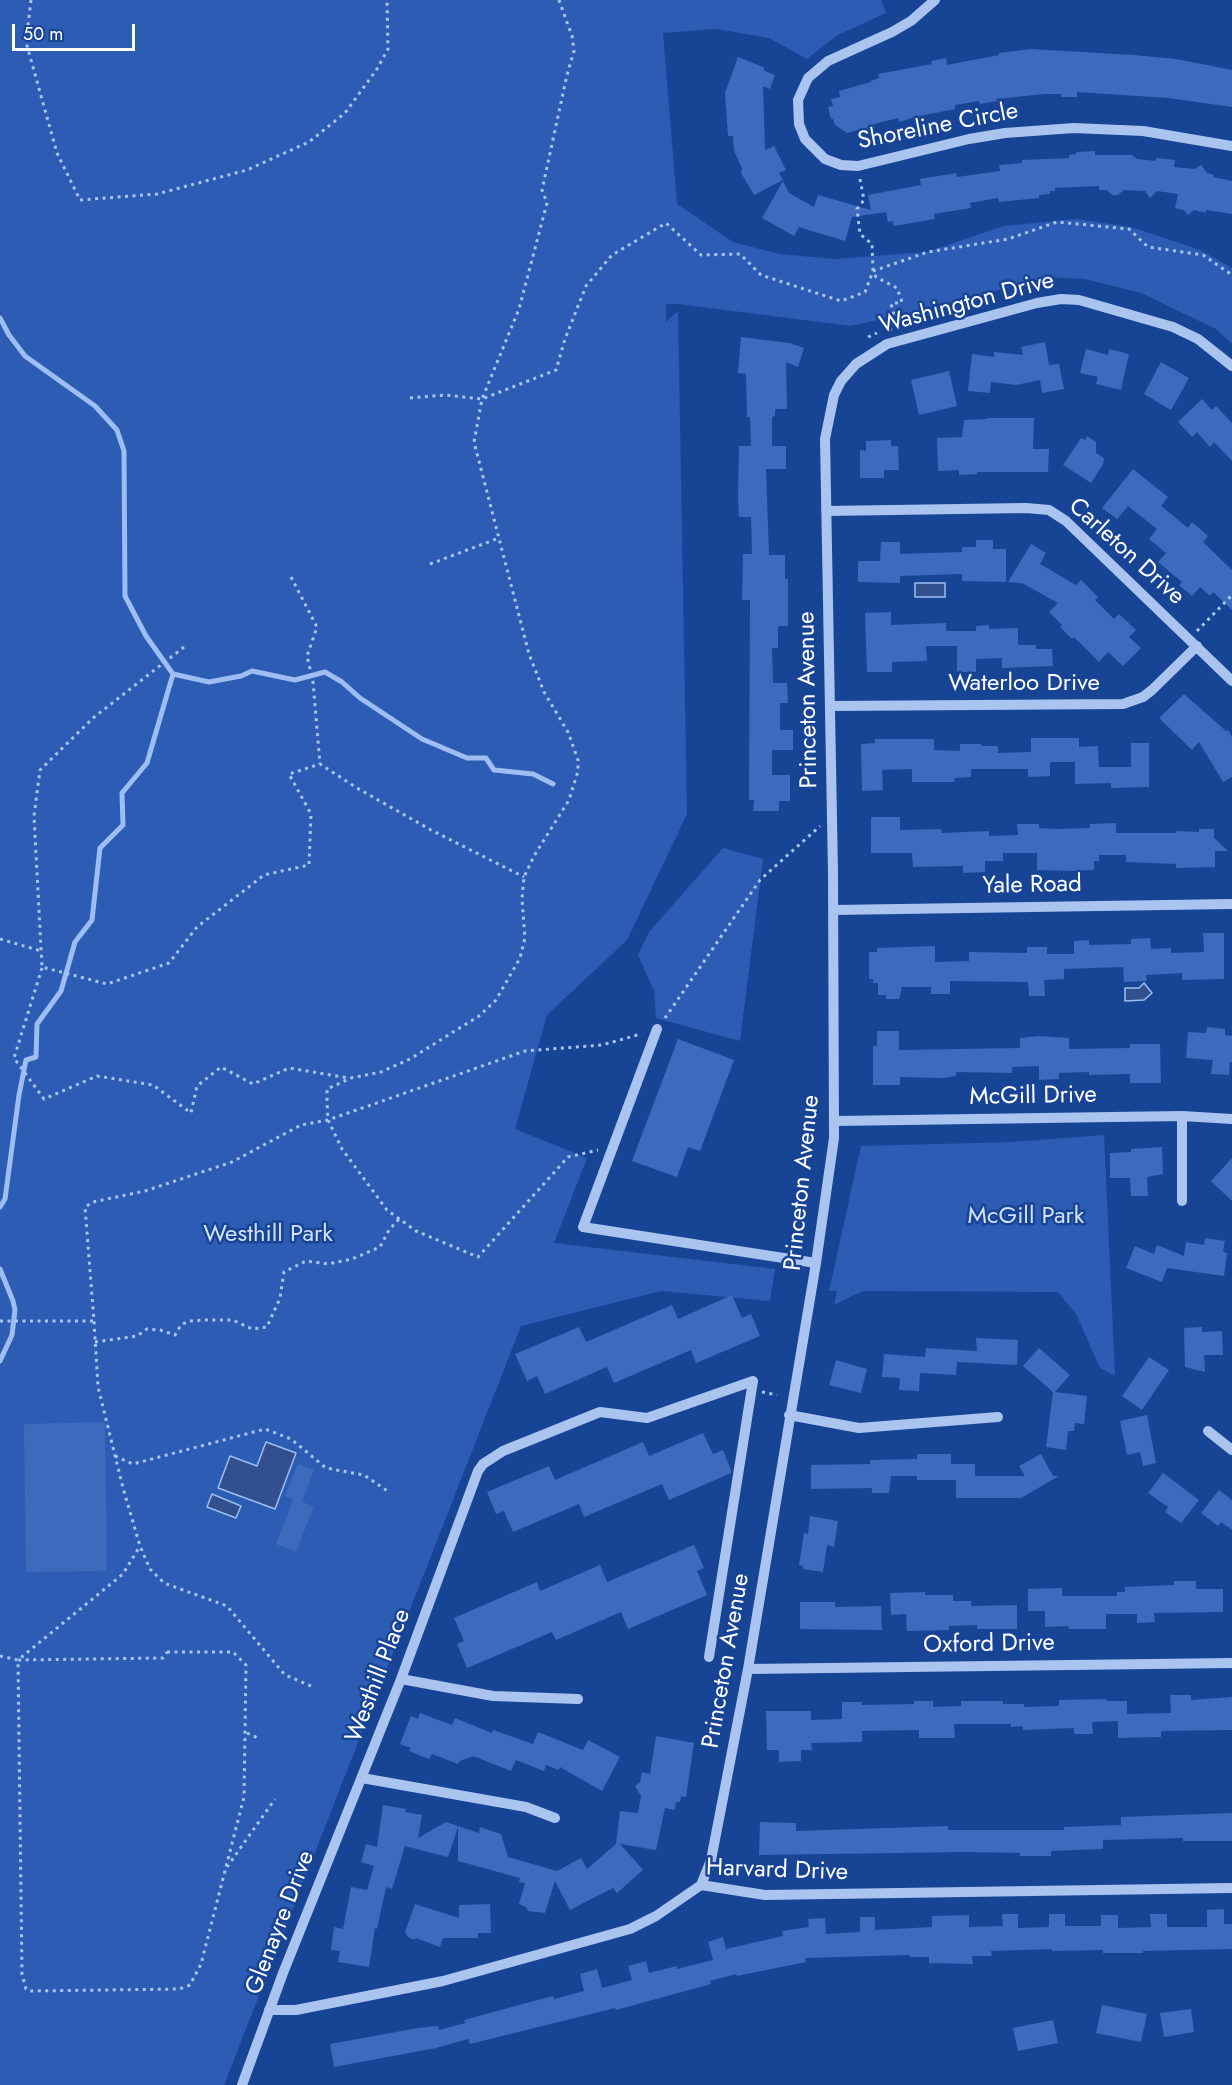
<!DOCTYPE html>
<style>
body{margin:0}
#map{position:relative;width:1232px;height:2085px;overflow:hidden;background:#184495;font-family:Jost,sans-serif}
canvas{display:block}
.scale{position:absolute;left:12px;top:24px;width:123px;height:27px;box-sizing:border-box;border:3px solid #fff;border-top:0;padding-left:8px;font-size:18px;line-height:21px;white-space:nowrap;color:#fff;-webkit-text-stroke:4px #184495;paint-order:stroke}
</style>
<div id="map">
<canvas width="1232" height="2085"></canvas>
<div class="scale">50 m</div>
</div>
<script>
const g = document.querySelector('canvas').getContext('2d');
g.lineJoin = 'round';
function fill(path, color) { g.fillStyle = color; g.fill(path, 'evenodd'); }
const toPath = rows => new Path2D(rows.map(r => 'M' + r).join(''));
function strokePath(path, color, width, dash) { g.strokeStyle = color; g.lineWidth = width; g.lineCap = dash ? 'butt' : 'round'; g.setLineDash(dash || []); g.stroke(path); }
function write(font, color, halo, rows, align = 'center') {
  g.font = font + ' Jost,sans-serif'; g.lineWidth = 5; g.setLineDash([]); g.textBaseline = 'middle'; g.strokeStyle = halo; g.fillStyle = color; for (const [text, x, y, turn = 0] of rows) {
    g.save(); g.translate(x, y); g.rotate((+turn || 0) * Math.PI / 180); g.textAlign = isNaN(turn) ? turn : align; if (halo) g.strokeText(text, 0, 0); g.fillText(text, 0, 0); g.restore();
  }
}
const green = toPath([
 [0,0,881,0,886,13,836,36,807,59,769,38,716,29,663,33,677,204,733,242,779,254,835,259,927,252,1003,226,1076,219,1131,227,1200,250,1232,268,1232,344,1216,329,1141,293,1085,279,1046,277,948,304,851,326,678,304,666,304,666,322,678,311,687,814,627,940,547,1015,515,1129,587,1158,554,1243,775,1269,770,1301,661,1291,521,1326,224,2085,0,2085],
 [723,848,763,859,740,1041,656,1018,654,991,638,955,649,932],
 [1104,1135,1115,1376,1100,1368,1076,1314,1058,1292,863,1291,834,1305,837,1291,829,1291,861,1146,1013,1142]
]);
const water = toPath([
 [915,583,945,583,945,597,915,597,915,583],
 [1144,983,1152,993,1144,1000,1125,1001,1125,988,1139,988,1144,983],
 [266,1442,296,1453,275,1509,218,1488,230,1456,257,1466,266,1442],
 [212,1494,241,1506,236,1518,207,1507,212,1494]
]);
const stream = toPath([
 [0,318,9,335,25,356,95,406,117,430,124,451,125,596,146,636,173,674,209,682,241,676,252,671,295,680,325,672,342,682,360,698,422,739,467,758,486,758,494,770,533,774,553,784],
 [0,1207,5,1199,19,1095,26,1060,36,1057,37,1024,61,991,75,942,92,920,100,848,123,825,122,793,147,763,173,674],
 [0,1269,13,1301,15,1310,12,1335,0,1361]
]);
const building = toPath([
 [1031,49,1134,55,1176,59,1232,70,1232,107,1168,98,1077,92,1077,97,1061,97,1061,94,1045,94,996,99,997,101,980,104,979,101,955,105,955,109,915,117,899,122,898,118,874,124,875,130,859,134,858,130,847,133,835,125,833,119,831,119,828,107,833,106,831,99,840,97,839,91,871,82,871,81,879,78,878,74,932,64,931,61,946,58,947,65,999,55,999,53],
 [738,57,763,67,765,71,775,75,770,89,763,86,765,150,774,146,786,170,779,173,783,180,754,195,741,173,742,168,734,151,733,136,728,136,725,93],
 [1095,151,1095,155,1132,155,1137,159,1156,161,1156,158,1175,160,1174,167,1195,169,1201,165,1207,173,1214,175,1213,177,1232,181,1232,214,1206,210,1206,213,1194,210,1188,215,1184,210,1175,208,1178,194,1157,191,1150,198,1145,191,1124,190,1118,195,1112,195,1107,190,1099,190,1099,186,1055,188,1055,191,1050,191,1050,194,1039,195,1039,198,999,202,998,198,970,203,971,208,934,214,935,219,894,226,893,221,888,222,886,212,852,217,845,241,799,227,794,236,762,218,783,181,789,193,814,207,818,195,871,210,868,195,921,185,920,179,956,173,957,177,1000,171,999,165,1022,163,1022,160,1069,158,1069,155,1076,154,1076,152],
 [741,337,789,343,804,348,798,367,786,362,787,409,775,409,775,416,772,417,772,446,786,446,786,469,766,469,769,555,785,555,785,579,788,579,788,626,778,626,778,648,772,648,773,683,787,683,788,703,780,703,780,730,793,730,793,750,772,750,772,775,790,775,790,801,779,801,779,811,753,811,754,800,749,800,750,600,742,600,743,554,752,554,751,517,739,517,738,497,739,446,751,446,750,417,747,417,746,374,738,373],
 [1045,342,1049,365,1059,364,1064,389,1042,393,1040,380,1016,385,991,382,990,393,968,391,972,354,994,357,994,352,1023,355,1021,347],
 [1086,349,1108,355,1109,349,1129,354,1121,390,1096,384,1098,377,1080,373],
 [1161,362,1189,378,1171,410,1144,394],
 [949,371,957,406,919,415,911,380],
 [1202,399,1212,410,1216,406,1232,423,1232,461,1214,442,1210,447,1197,432,1192,437,1178,422],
 [987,418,1034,418,1033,449,1049,449,1048,472,977,472,977,474,959,475,959,470,938,471,937,438,962,437,964,420,987,419],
 [1087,436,1096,442,1096,453,1104,458,1103,464,1091,483,1063,465,1081,438,1085,440],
 [891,440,891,446,898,446,899,470,884,470,884,478,860,478,860,450,866,451,866,441],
 [1133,469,1168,497,1161,506,1188,528,1192,522,1208,536,1203,542,1232,570,1232,610,1213,592,1210,596,1200,587,1192,596,1179,585,1182,582,1158,562,1166,553,1149,539,1157,529,1128,506,1117,519,1102,508],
 [976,540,993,540,993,549,1006,549,1006,582,962,581,962,574,900,576,900,583,858,582,858,561,880,561,881,542,900,542,900,554,962,552,962,547,976,547],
 [1031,544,1046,553,1040,564,1076,585,1081,580,1098,597,1095,600,1114,619,1119,614,1136,630,1129,637,1141,648,1123,666,1108,652,1099,662,1074,637,1072,639,1060,627,1062,625,1049,612,1058,603,1022,583,1008,582],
 [891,612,891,625,946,623,946,631,976,631,976,626,989,625,989,629,1018,628,1018,645,1036,645,1036,649,1052,649,1053,666,1002,668,1002,658,976,659,976,672,957,672,957,646,926,646,927,661,892,662,892,672,867,672,865,613],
 [1184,694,1226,731,1228,730,1232,737,1232,777,1223,782,1199,742,1192,750,1159,718],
 [1031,738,1079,738,1079,747,1098,746,1099,767,1131,767,1131,743,1149,743,1149,787,1111,788,1111,783,1075,784,1075,762,1050,762,1050,776,1028,777,1028,769,971,769,971,777,955,778,954,782,912,782,912,769,882,770,883,790,862,791,861,744,875,743,875,739,934,739,934,750,960,751,960,744,981,744,981,746,998,746,998,753,1031,752],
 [871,817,900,817,900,830,941,829,942,833,989,831,989,836,1018,835,1017,824,1039,824,1039,828,1057,829,1090,828,1090,824,1116,823,1116,833,1176,833,1176,831,1199,832,1199,829,1214,829,1214,838,1228,851,1215,851,1215,867,1176,868,1176,864,1126,862,1126,855,1099,855,1099,861,1094,861,1094,870,1073,871,1037,870,1037,853,1003,853,1003,861,985,861,985,872,963,873,963,866,913,867,912,853,871,853],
 [1203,933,1224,933,1224,979,1182,980,1182,973,1146,975,1147,981,1124,982,1123,967,1064,969,1064,979,1044,980,1045,996,1029,996,1028,982,950,981,950,994,931,994,931,987,902,987,899,999,886,999,886,995,878,995,878,983,873,983,873,979,869,979,869,952,877,952,877,948,935,946,935,962,969,961,969,952,1027,953,1027,947,1047,947,1047,954,1074,954,1074,941,1089,940,1089,945,1131,944,1131,939,1150,938,1151,949,1171,948,1171,953,1204,952],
 [1207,1027,1225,1029,1225,1035,1232,1036,1232,1062,1230,1062,1229,1075,1211,1074,1213,1060,1186,1058,1188,1032,1206,1033],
 [877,1031,899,1031,899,1050,1020,1048,1020,1038,1039,1036,1069,1038,1069,1049,1130,1048,1130,1044,1160,1044,1161,1083,1130,1083,1130,1074,1089,1075,1089,1072,1059,1073,1059,1079,1039,1080,1039,1066,1012,1067,1012,1073,956,1072,956,1076,944,1078,900,1077,900,1085,873,1085,873,1046,877,1046],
 [678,1039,734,1060,700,1151,688,1147,677,1177,632,1161],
 [1162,1147,1163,1174,1147,1177,1148,1196,1131,1196,1130,1178,1110,1178,1110,1153,1131,1152,1131,1149],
 [1232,1158,1232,1201,1211,1181],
 [1205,1238,1225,1241,1223,1252,1227,1253,1224,1276,1167,1268,1162,1282,1126,1268,1135,1246,1154,1254,1157,1245,1184,1256,1186,1242,1204,1245],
 [732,1295,742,1318,751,1314,760,1336,696,1363,691,1350,614,1383,607,1367,545,1394,537,1376,527,1381,515,1354,579,1327,586,1342,672,1305,678,1319],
 [1202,1327,1202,1332,1222,1331,1223,1355,1204,1355,1205,1372,1185,1367,1184,1328],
 [976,1338,1018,1340,1017,1365,957,1362,956,1375,920,1373,919,1391,899,1390,900,1378,882,1377,884,1354,925,1357,926,1348,977,1351],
 [1039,1348,1070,1375,1055,1392,1087,1396,1084,1424,1075,1423,1074,1431,1068,1431,1066,1450,1046,1447,1053,1392,1023,1366],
 [1149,1357,1169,1370,1142,1410,1122,1396],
 [836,1360,867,1369,861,1393,829,1385],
 [1147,1415,1156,1463,1143,1466,1140,1452,1127,1455,1120,1421],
 [105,1422,107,1571,26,1572,24,1424],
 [703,1433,713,1454,723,1450,731,1470,731,1473,669,1500,662,1484,584,1517,579,1504,513,1532,504,1511,496,1514,487,1492,549,1466,555,1480,643,1442,649,1456],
 [917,1454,951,1454,951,1464,975,1464,975,1476,1025,1476,1019,1466,1041,1454,1053,1476,1059,1476,1021,1498,956,1498,956,1480,917,1480,917,1476,891,1476,889,1493,872,1493,872,1488,811,1489,811,1465,870,1464,870,1460,917,1459],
 [298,1464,314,1470,302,1502,314,1506,296,1552,276,1544,293,1500,285,1496],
 [1163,1473,1199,1500,1181,1523,1165,1512,1168,1507,1148,1493],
 [1219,1490,1232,1500,1232,1530,1221,1522,1218,1526,1201,1513],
 [810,1516,838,1521,834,1547,827,1545,823,1572,803,1569,803,1566,799,1565,804,1533,808,1534],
 [694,1545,704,1568,697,1571,707,1595,628,1629,621,1612,556,1640,552,1632,467,1668,457,1644,464,1641,454,1618,537,1582,540,1591,600,1565,607,1582],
 [1174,1581,1196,1581,1196,1589,1223,1589,1223,1612,1154,1613,1155,1622,1137,1623,1137,1614,1106,1614,1106,1629,1069,1629,1068,1626,1045,1627,1045,1611,1028,1611,1028,1589,1062,1588,1062,1596,1117,1596,1117,1592,1125,1592,1125,1587,1174,1585],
 [925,1592,925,1595,953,1595,953,1601,971,1601,971,1606,1017,1605,1017,1629,977,1629,977,1625,949,1626,949,1630,907,1631,906,1614,891,1615,890,1593],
 [800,1602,835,1602,835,1607,881,1606,882,1630,800,1629],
 [1170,1695,1191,1695,1191,1700,1232,1697,1232,1730,1161,1731,1161,1737,1118,1738,1118,1721,1092,1722,1093,1734,1074,1734,1074,1728,1023,1730,1023,1726,1011,1727,1011,1724,954,1724,955,1738,919,1738,919,1730,862,1731,862,1742,811,1743,812,1750,801,1750,801,1761,779,1762,779,1750,767,1750,766,1711,811,1711,811,1720,842,1719,842,1702,862,1702,862,1705,914,1704,914,1701,933,1701,933,1707,961,1706,961,1701,1003,1701,1003,1704,1024,1704,1024,1707,1059,1706,1059,1700,1106,1699,1106,1701,1127,1701,1127,1714,1171,1713],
 [420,1713,452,1725,455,1718,492,1733,493,1730,533,1744,538,1732,583,1750,588,1740,620,1757,602,1791,560,1767,559,1770,546,1765,544,1771,516,1760,511,1771,473,1756,460,1761,458,1764,432,1754,429,1759,409,1751,411,1748,400,1744,411,1716,418,1719],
 [656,1736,694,1743,686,1797,681,1796,680,1802,676,1802,675,1810,665,1808,656,1850,620,1844,643,1870,617,1893,613,1888,570,1910,555,1881,545,1913,528,1911,526,1907,519,1904,525,1883,519,1882,520,1878,458,1861,458,1827,448,1857,405,1846,392,1889,386,1887,377,1929,375,1928,369,1967,338,1962,340,1951,331,1950,334,1927,343,1929,351,1887,367,1890,374,1866,361,1862,366,1844,377,1847,383,1805,406,1809,405,1812,422,1815,418,1838,446,1822,479,1833,480,1827,501,1834,508,1857,557,1871,581,1858,587,1869,616,1844,620,1811,638,1813,641,1796,635,1786,640,1782,642,1772,650,1774],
 [1232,1813,1232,1841,1183,1841,1183,1838,1103,1840,1103,1849,1051,1851,1051,1856,1020,1856,1020,1853,965,1852,759,1855,760,1822,796,1823,796,1831,948,1826,948,1830,1064,1830,1064,1827,1121,1825,1121,1817],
 [415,1904,459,1918,459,1905,490,1904,491,1933,478,1933,478,1938,443,1938,440,1947,416,1938,414,1940,408,1937,405,1932],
 [1224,1909,1224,1924,1232,1924,1232,1949,1143,1951,1143,1953,1103,1953,1103,1950,1052,1951,1052,1949,991,1951,992,1956,972,1956,973,1964,929,1963,929,1957,910,1957,910,1955,805,1958,806,1962,737,1976,736,1974,710,1981,711,1984,616,2010,615,2008,470,2044,468,2039,436,2048,334,2067,330,2044,418,2028,438,2026,439,2030,465,2023,464,2020,519,2005,553,1996,554,1999,584,1991,580,1974,597,1969,602,1988,632,1980,628,1966,646,1961,649,1973,677,1966,677,1969,713,1960,708,1942,723,1937,726,1949,783,1936,782,1931,809,1927,808,1919,825,1918,826,1934,860,1932,860,1917,875,1917,875,1930,932,1927,932,1916,969,1915,969,1927,1003,1926,1002,1914,1018,1914,1018,1928,1049,1927,1049,1914,1065,1914,1065,1926,1101,1926,1101,1915,1118,1915,1118,1928,1151,1927,1150,1914,1167,1914,1167,1927,1207,1927,1207,1910],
 [1102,2005,1147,2014,1141,2042,1096,2033],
 [1191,2009,1194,2032,1164,2037,1160,2013],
 [1053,2020,1058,2043,1018,2051,1013,2028]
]);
const path = toPath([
 [31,0,26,42,57,153,80,200,157,194,247,170,309,142,345,113,377,69,388,49,387,0],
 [559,0,572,36,574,51,567,75,542,190,547,203,519,309,482,399,474,442,529,654,544,692,568,732,578,760,578,771,569,800,534,856,524,877,522,899,525,938,520,958,496,1000,479,1016,410,1059,381,1072,351,1078,327,1089,327,1102,328,1120,342,1149,387,1210,416,1231,478,1257,568,1157,598,1150],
 [860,179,864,200,857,209,860,234,872,244,873,271,876,277,897,288,902,302,891,304,894,315,886,318,891,331],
 [868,337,877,333],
 [410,398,445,395,482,399,556,370,565,339,586,286,612,255,666,223,701,255,740,254,761,275,841,301,865,292,873,271,928,252,1008,239,1057,222,1129,229,1148,247,1203,255,1232,275],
 [430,564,499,538],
 [291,577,317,627,307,656,313,682,320,764],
 [1197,631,1232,595],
 [184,647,93,718,40,770,34,816,42,967,107,984,169,963,197,927,264,875,309,865,311,814,289,774,320,764,357,788,431,830,524,877],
 [0,939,41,951],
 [42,968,14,1058,44,1099,97,1076,153,1085,191,1113,197,1086,221,1067,253,1084,289,1068,349,1078],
 [665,1018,760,880,820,826],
 [0,1321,94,1321],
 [95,1342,137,1336,147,1329,160,1330,175,1335,181,1325,189,1321,205,1320,233,1320,252,1329,267,1327,280,1298,284,1272,306,1261,328,1264,352,1259,380,1247,389,1230,399,1219],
 [762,1392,777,1395],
 [115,1456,133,1464,265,1429,291,1439,326,1468,364,1475,389,1492],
 [167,1652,233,1652,246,1665,244,1797,201,1964,190,1985,179,1989,30,1991,26,1989,22,1974,18,1660,163,1658,167,1652],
 [0,1656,18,1660,123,1574,140,1546],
 [311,1686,285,1675,227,1606,164,1583,150,1569,140,1546,123,1488,98,1387,94,1321,85,1207,93,1202,145,1191,232,1162,301,1125,328,1120,525,1051,602,1045,641,1034],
 [247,1733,260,1739],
 [227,1867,275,1799]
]);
const minor = toPath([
 [935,0,911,21,892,32,828,61,808,78,798,100,799,124,805,139,825,159,841,165,858,166,969,139,1005,133,1074,128,1143,131,1232,146],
 [826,511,1026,508,1049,510,1066,521,1232,681],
 [830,706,1123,704,1143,697,1152,690,1197,646],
 [833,910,1232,904],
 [657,1029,583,1227,816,1263],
 [1182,1116,1182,1201],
 [835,1121,1182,1116,1232,1119],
 [789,1415,859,1428,998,1417],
 [1208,1431,1232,1450],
 [748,1669,1232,1663],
 [401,1679,493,1696,578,1699],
 [362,1778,526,1807,555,1818],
 [701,1885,711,1860,748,1669,816,1263,834,1138,833,873,825,439,834,395,841,381,856,364,887,344,1037,303,1061,299,1079,300,1173,327,1198,339,1232,366],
 [269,2010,296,2010,443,1981,630,1929,656,1916,701,1885,765,1895,1232,1888],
 [242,2085,283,1973,401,1679,478,1471,483,1464,503,1451,600,1412,647,1418,753,1381,709,1657]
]);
const streetNames = [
 ["Shoreline Circle",938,127,-11],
 ["Washington Drive",967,304,-15],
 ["Carleton Drive",1126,552,42],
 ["Waterloo Drive",1024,684],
 ["Princeton Avenue",809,700,-91],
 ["Yale Road",1032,886,-1],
 ["McGill Drive",1033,1097,-1],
 ["Princeton Avenue",803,1183,-84],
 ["Oxford Drive",989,1645,-1],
 ["Princeton Avenue",727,1661,-80],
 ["Westhill Place",379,1676,-69],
 ["Harvard Drive",777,1871,2],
 ["Glenayre Drive",281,1923,-69]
];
const parkNames = [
 ["McGill Park",1026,1217],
 ["Westhill Park",268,1235]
];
fill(green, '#2c5cb4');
fill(water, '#31508d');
strokePath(water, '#9dbdf3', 1.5);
strokePath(stream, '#9dbdf3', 5);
fill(building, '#3d6abc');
strokePath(path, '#aac4f0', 3, [3, 4.5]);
strokePath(minor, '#aac4f0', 10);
write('24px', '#fff', '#184495', streetNames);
write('24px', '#d1e1fb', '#184495', parkNames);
</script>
